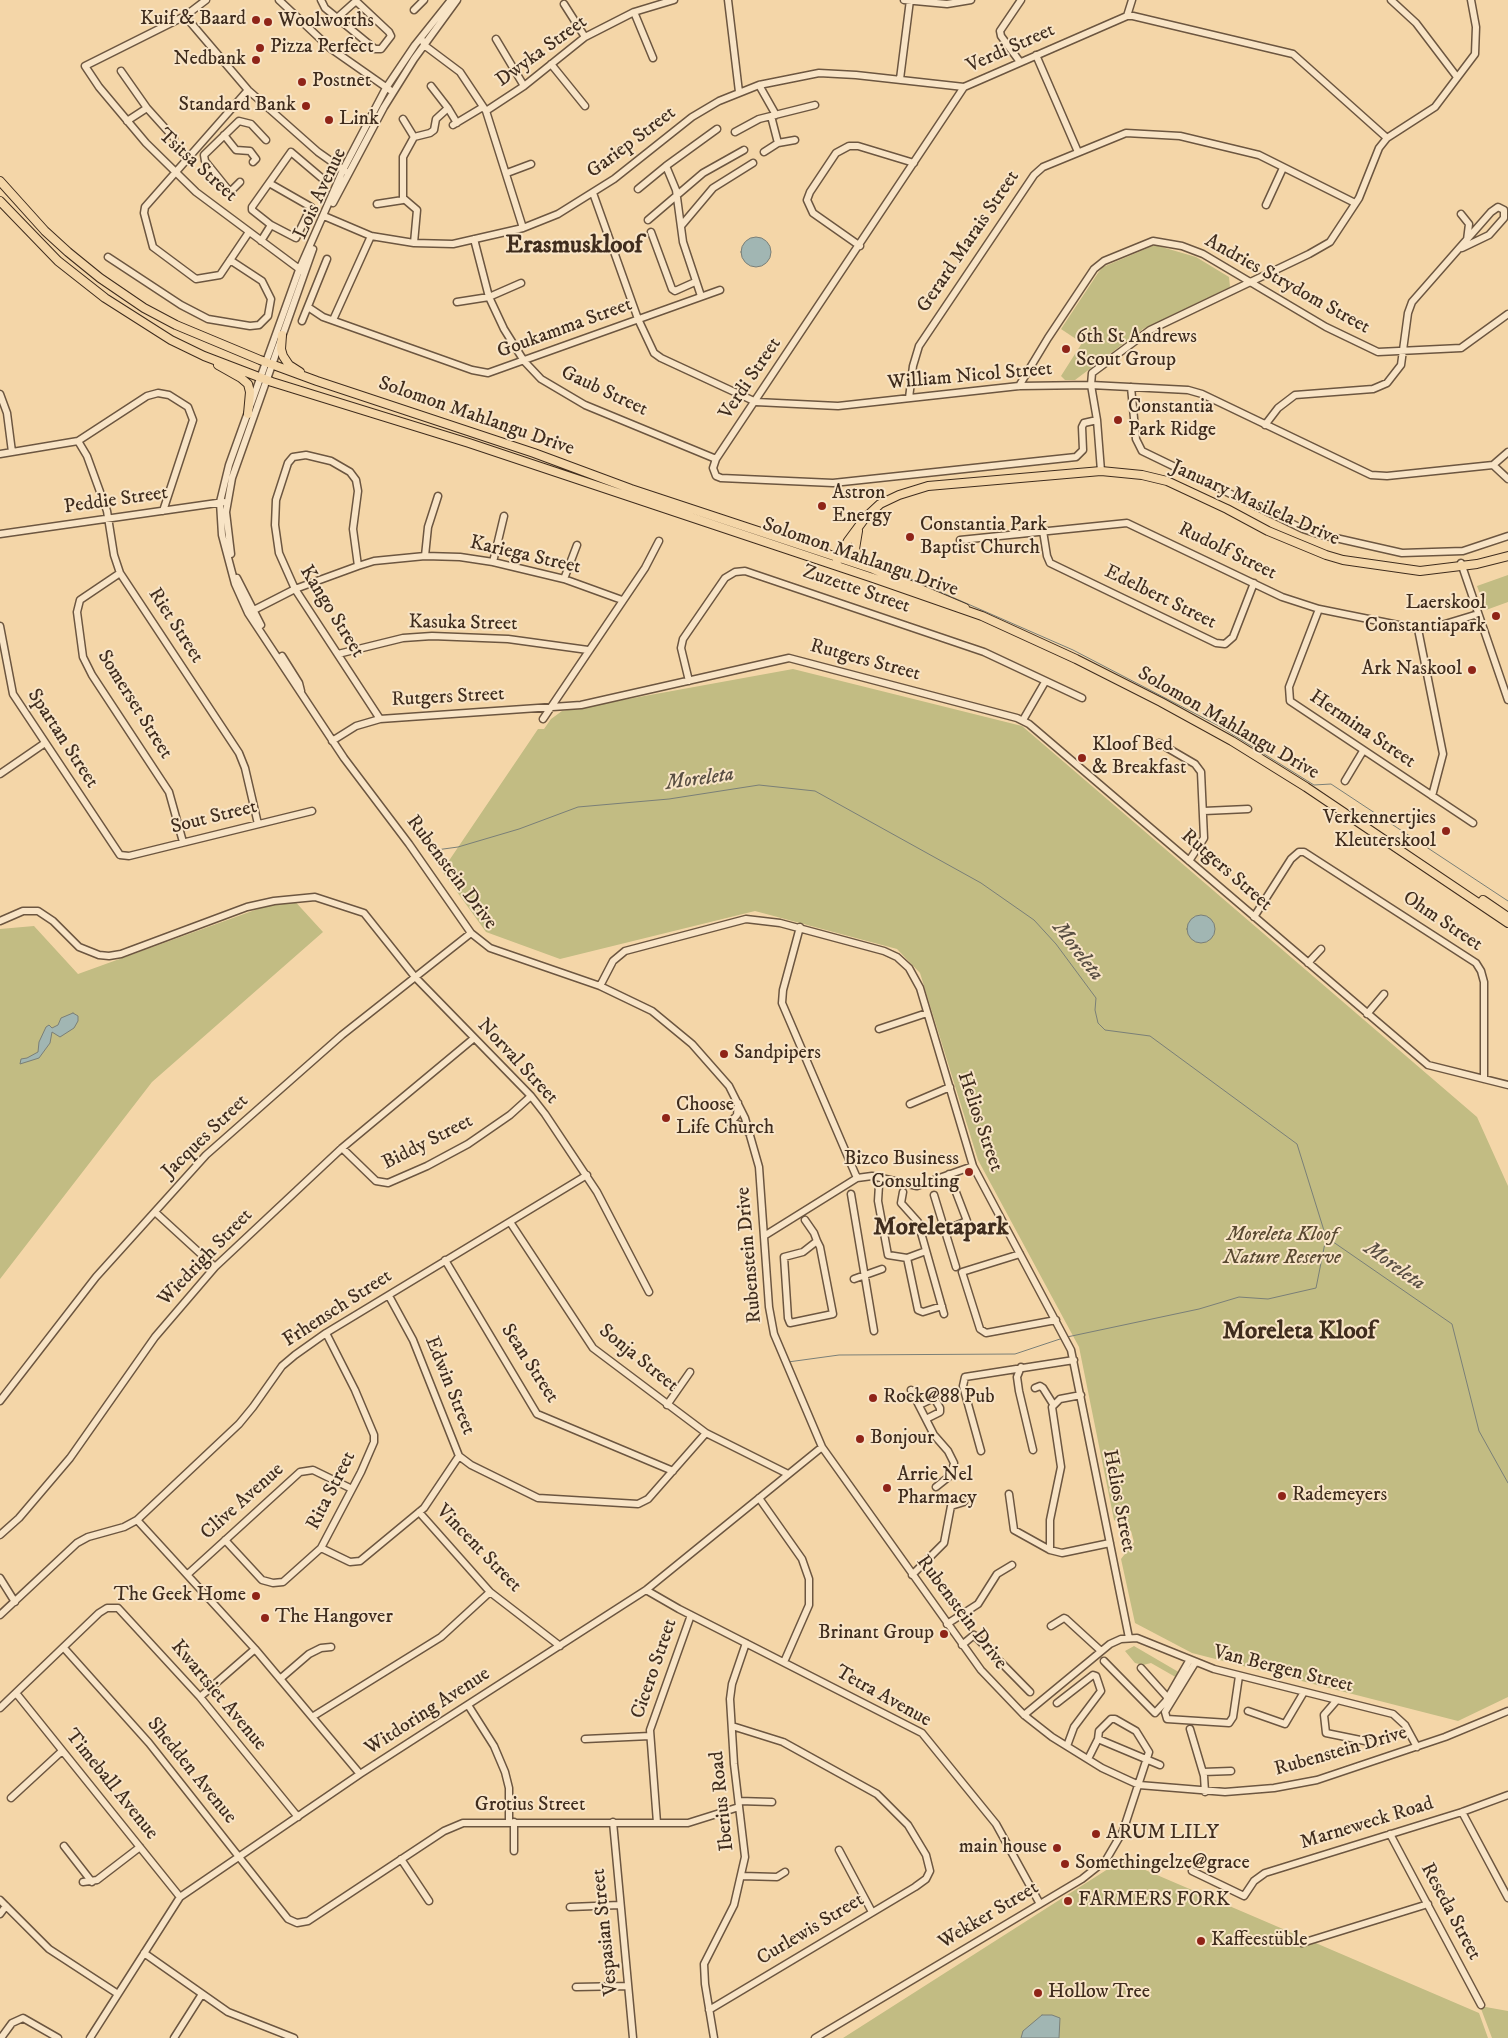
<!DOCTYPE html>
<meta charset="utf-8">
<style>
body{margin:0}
canvas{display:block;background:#f4d6a8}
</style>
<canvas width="1508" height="2038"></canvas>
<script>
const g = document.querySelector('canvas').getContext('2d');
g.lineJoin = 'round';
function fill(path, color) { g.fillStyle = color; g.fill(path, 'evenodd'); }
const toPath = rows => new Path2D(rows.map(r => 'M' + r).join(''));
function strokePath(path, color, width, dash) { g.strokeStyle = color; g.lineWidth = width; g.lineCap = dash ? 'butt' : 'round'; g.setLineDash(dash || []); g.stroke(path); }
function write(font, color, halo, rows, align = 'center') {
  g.font = font + ' "IM FELL DW Pica",serif'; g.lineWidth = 4; g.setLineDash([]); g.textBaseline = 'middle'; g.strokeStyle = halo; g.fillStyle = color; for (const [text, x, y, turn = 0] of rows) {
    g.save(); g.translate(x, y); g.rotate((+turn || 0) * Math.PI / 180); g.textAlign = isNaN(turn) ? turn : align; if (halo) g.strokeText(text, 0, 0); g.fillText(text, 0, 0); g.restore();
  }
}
const green = toPath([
 [1155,245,1196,257,1229,277,1230,287,1143,329,1075,380,1065,380,1061,376,1082,343,1061,329,1098,273,1103,267],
 [1508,575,1508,602,1486,610,1477,586],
 [793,669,1022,726,1477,1117,1508,1186,1508,1697,1458,1721,1192,1653,1135,1623,1121,1559,1134,1542,1131,1531,1114,1520,1079,1347,978,1160,920,973,897,949,755,911,560,959,486,932,442,871,538,729,544,729,551,719,562,711],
 [291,897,323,932,152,1082,0,1279,0,929,34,926,78,974],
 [1134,1646,1182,1674,1179,1679,1151,1663,1143,1665,1135,1663,1125,1651],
 [1122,1860,1479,2013,1488,2038,843,2038],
 [1480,2006,1508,2011,1508,2038,1492,2038]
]);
const water = toPath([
 '741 252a15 15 0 1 1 30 0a15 15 0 1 1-30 0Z',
 '1187 929a14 14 0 1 1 28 0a14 14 0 1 1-28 0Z',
 [73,1013,78,1016,78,1021,74,1028,60,1037,52,1032,50,1043,39,1058,20,1064,21,1059,27,1058,38,1052,39,1042,46,1027,49,1025,52,1028,58,1025,61,1018,73,1013],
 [1042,2015,1052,2015,1060,2018,1059,2038,1021,2038,1023,2031,1042,2015]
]);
const stream = toPath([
 [872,562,1073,650,1219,726,1314,785,1331,784,1508,901],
 [431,853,436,850,458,847,519,829,578,807,669,799,759,785,815,791,981,883,1034,920,1056,944,1096,998,1095,1010,1098,1023,1105,1030,1150,1036,1297,1144,1326,1237,1452,1324,1479,1431,1508,1483],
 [1067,1337,1199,1309,1239,1297,1268,1299,1316,1288,1326,1238],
 [788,1362,839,1355,1015,1354,1063,1338]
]);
const minor = toPath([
 [206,0,185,16,85,66,99,87,146,143,196,192,302,271],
 [279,0,330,48,390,90],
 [321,0,325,8,375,49,381,49,391,36,389,32,356,1,338,17],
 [451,0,415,45,386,88,343,170,299,270,229,465,220,502,222,535,235,584,248,613,344,758,409,844,471,933,490,948,600,986,652,1011,692,1044,729,1086,745,1118,759,1167,769,1307,774,1334,822,1447,981,1670,1024,1715,1052,1737,1102,1768,1128,1780,1139,1785,1225,1792,1274,1788,1317,1780,1445,1737,1508,1711],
 [728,0,739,92],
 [904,0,947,4,971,0],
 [1391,0,1416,23,1457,77],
 [564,4,585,37],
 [414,10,424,0],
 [634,12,653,58],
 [185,16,248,90,318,152,345,171],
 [1127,16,1132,0],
 [496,39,524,86],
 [423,41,424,45,460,72,486,111,523,228],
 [1036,55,1078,152],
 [1020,62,1001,36,1000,31,1021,0],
 [551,64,585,106],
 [121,71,147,108,127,121],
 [900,79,910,0],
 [759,85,776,115],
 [248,90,145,207,144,213,153,247,196,279,220,275,249,232],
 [147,108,174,138],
 [448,108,457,123],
 [486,111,524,86,585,37,634,12,674,0],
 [403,119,414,137,403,157,403,198,417,210,414,243],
 [453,125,483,107],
 [735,132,759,119,815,105],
 [224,135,236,150,250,151,256,159,253,162],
 [414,137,430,133,434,130,436,119,448,108,431,86],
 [778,143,795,140],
 [764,152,778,143,771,116],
 [507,173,531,164],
 [240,182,230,192,205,161,204,155,239,121,251,124,266,140],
 [269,183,311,207,296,238,271,225],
 [638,189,666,166],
 [593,193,638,319,654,353,661,358,756,402,838,406,1019,386,1091,385,1188,390,1202,394,1371,475,1387,476,1493,465,1508,452],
 [333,203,384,107,414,59,457,0],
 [377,204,403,200],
 [1266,205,1283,168],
 [1461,214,1469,224,1467,240],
 [324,216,371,236,414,243,453,244,523,228,558,214,614,179,692,117,719,101,759,85,819,73,856,75,964,87],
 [648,220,703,173,744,150],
 [681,226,713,188,753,163],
 [651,232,672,289,675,291,695,282],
 [474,239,489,297,504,329,524,361,541,379,585,405,716,459],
 [261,241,271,225,252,210,252,207,291,152,324,180],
 [860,246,813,213,807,200,810,192,836,153,849,146,858,146,914,163],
 [108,257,181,305,208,319,250,326,259,325,268,316,271,299,262,281,230,260],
 [701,296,683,242,676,190,666,166,717,129],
 [457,302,489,297,521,283],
 [308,307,323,317,472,370,488,373,720,290],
 [333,320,371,236],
 [302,321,327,259],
 [1019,386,1048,338,1094,269,1104,261,1153,241,1182,246,1203,254,1326,327,1378,352,1461,348,1508,314],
 [1131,387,1136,439,1142,451,1303,529,1318,534,1402,553,1463,551,1508,536],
 [0,394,7,413,12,452],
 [909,398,913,366,919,346,1034,175,1043,167,1126,133,1180,136,1259,155,1355,203],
 [1097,420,1084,423,1082,427,1083,450,1076,457,833,483,721,478,716,476,713,468,716,459,964,87,1127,16,1133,16,1293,54,1387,138],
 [1265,425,1278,408,1295,395,1373,389,1387,383,1401,365,1408,313,1412,302,1491,212,1498,207,1504,210,1504,218,1489,235,1462,248],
 [78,441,87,456,107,511,114,555,120,573,239,753,245,768,258,824],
 [0,454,78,441,147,396,158,393,169,395,188,407,193,420,163,511],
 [1493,465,1508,479],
 [1101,471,1097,420,1091,385,1092,373,1150,330,1309,254,1330,242,1359,198,1379,148,1387,138,1435,107,1475,54,1476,27,1471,0],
 [1043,531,1047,556,1050,563,1216,643,1225,644,1233,637,1254,583],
 [0,534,224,502],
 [960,540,1127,523,1282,597,1319,609,1418,629,1435,627,1478,614],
 [231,554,226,512,232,478,313,249],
 [425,556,428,527,438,496],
 [493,562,504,516],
 [1461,563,1508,700],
 [358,566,353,529,358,491,356,480,350,472,331,461,306,455,293,457,288,463,276,500,275,525,279,553,295,589,380,719],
 [120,573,80,600,77,612,83,657,92,675,169,792,183,842],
 [237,578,261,625],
 [564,579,577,545],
 [1319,609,1289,687,1290,701,1473,823],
 [250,612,295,589,358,566,374,561,425,556,460,557,493,562,564,579,622,600],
 [0,626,13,694,120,855,129,856,312,811],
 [1418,629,1443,754,1432,796],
 [338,654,403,638,432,636,508,639,588,650],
 [282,656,299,683,301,691],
 [689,681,681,648,683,639,725,578,735,572,745,571,984,652,1082,698],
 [543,719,645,568,659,541],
 [1023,720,1045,682],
 [332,741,356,726,380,719,581,705,789,658,1017,718,1029,724,1428,1065,1508,1085],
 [1159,743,1195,764,1201,772,1204,838,1189,861],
 [0,774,45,743],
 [1345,781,1363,751],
 [1204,811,1248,809],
 [1254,917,1291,859,1299,852,1304,852,1476,963,1481,971,1484,982,1484,1079],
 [0,921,23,911,38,911,53,921,79,947,99,955,109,956,121,954,247,907,274,901,315,897,364,913,415,977,531,1096,545,1114,597,1192,649,1292],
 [800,927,783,990,782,1003,857,1178],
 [1308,963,1321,949],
 [600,986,613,961,625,951,746,919,780,923,884,951,897,957,909,968,920,988,973,1166,1071,1350,1129,1638],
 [1367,1014,1384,994],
 [879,1029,927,1013],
 [910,1104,950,1087],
 [729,1122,740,1125,750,1134],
 [731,1122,737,1115,738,1103],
 [342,1148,376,1181,388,1183,427,1166,468,1144,510,1115,531,1096],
 [879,1185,878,1201,888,1255,907,1258,926,1251],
 [903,1192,901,1203,918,1222,944,1314],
 [851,1194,874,1331],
 [934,1195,956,1267],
 [155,1212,215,1267],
 [805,1220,814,1233,817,1241,820,1247,833,1314,790,1323,788,1318,784,1257,803,1252,817,1241],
 [510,1222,593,1348,706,1433,788,1474],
 [945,1230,967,1221,949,1174],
 [764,1236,857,1178,872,1176,917,1186,973,1166],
 [1020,1254,962,1272,980,1329,986,1333,1056,1320],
 [907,1258,918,1310,923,1312,942,1306],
 [445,1260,537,1414,673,1471],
 [854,1279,882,1269],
 [1021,1367,1017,1377,1019,1391,1033,1450],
 [1035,1388,1040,1386,1043,1388,1053,1404],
 [911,1390,934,1435,948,1451,954,1463,951,1475,936,1487],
 [0,1401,96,1277,206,1155,342,1035,471,933],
 [667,1405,690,1372],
 [919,1405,934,1398,940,1408,940,1412,926,1419],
 [981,1451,963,1386,965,1377,1074,1360],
 [459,1456,471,1465,538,1498,638,1504,648,1499,706,1433],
 [1009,1494,1014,1530,1050,1550,1062,1553,1110,1543],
 [759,1498,802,1559,809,1579,809,1605,784,1662],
 [419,1512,490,1592,560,1646],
 [137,1520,255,1649,360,1774],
 [0,1535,19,1518,70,1458,155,1337,215,1267,342,1148,473,1039],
 [225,1540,262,1580,273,1583,283,1582,321,1548,361,1472,374,1442,374,1435,355,1390,326,1333],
 [321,1548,350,1562,360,1561,424,1508,459,1456,413,1340,389,1296],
 [1050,1550,1050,1520,1061,1467,1052,1407,1060,1399,1081,1395],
 [188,1574,300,1472,313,1470,352,1489],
 [912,1575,944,1543,951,1506,964,1502],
 [0,1578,15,1602],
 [646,1590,679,1609,922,1733,996,1824,1040,1904],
 [0,1615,77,1543,88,1537,124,1527,137,1520,239,1424,253,1407,282,1366,295,1355,326,1333,587,1175],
 [947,1624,978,1604,997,1574,1012,1565],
 [1051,1626,1064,1618,1066,1619,1101,1651],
 [962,1645,974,1635,1030,1692],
 [64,1648,149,1743,288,1919,297,1923,308,1921,444,1831,463,1823,688,1823,739,1807],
 [1104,1661,1155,1713,1166,1701,1189,1661],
 [1195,1663,1165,1712,1167,1719,1229,1723,1233,1717,1239,1676],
 [1141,1668,1168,1698],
 [280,1679,309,1654,321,1648,331,1647],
 [16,1693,180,1897],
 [200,1697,255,1649],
 [1337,1700,1324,1715,1326,1733,1375,1743],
 [1057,1703,1093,1675,1096,1676,1101,1691,1074,1727,1067,1746],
 [468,1705,494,1746,505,1772,509,1788,509,1822],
 [0,1708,99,1613,107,1608,118,1608,200,1697,298,1817],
 [1248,1711,1285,1724,1304,1692],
 [1024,1715,1110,1644,1121,1639,1137,1638,1214,1669,1393,1714,1405,1725,1417,1747],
 [312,1717,441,1637,490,1592],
 [1190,1729,1204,1776,1205,1792],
 [585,1739,650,1736],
 [1098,1739,1160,1765],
 [1203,1772,1231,1771],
 [11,1798,62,1751],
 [739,1801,772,1802],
 [1462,1812,1508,1898],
 [514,1822,514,1851],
 [613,1822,633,2038],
 [657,1823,650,1730,691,1615],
 [1390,1834,1481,2005],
 [64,1846,92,1882],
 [839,1850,872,1912],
 [401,1859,429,1901],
 [1192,1871,1244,1896,1254,1881,1265,1873,1462,1812,1508,1795],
 [742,1876,777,1877,785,1872],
 [83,1882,97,1880,140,1847],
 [0,1900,49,1949,118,1994],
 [570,1907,620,1905],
 [0,1914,6,1906],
 [1302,1943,1428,1904],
 [144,1953,228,2012,294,2038],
 [576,1987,628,1986],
 [709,2010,915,1887,926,1879,930,1871,926,1855,908,1825,877,1794,783,1742,732,1726],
 [1,2038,12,2023,23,2018,58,2038],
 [90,2038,180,1897,360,1774,646,1590,822,1447],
 [174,2038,202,1994],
 [714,2038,705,1984,704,1964,734,1905,745,1857,734,1764,730,1699,732,1684,746,1643],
 [815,2038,1082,1879,1106,1860,1123,1831,1149,1752,1136,1731,1115,1719,1111,1719,1099,1731,1098,1739,1088,1759]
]);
const major = toPath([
 [0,181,45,231,68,252,100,278,144,308,176,325,260,360,317,381,534,453,631,489,873,569,965,608],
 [0,201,58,261,105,298,171,340,204,356,272,382,469,443,873,578,982,616,1076,659,1161,702,1232,741,1306,787,1508,923],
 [282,335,281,349,283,356,289,365,300,372],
 [218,365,241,378,248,384,250,392,248,414],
 [858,531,855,549,860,559,867,565],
 [837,561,848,541,865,518,880,504,899,495,928,486,1101,471,1142,475,1167,481,1227,509,1268,531,1326,555,1343,560,1420,571,1477,564,1508,556],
 [1483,900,1508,917]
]);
const markers = [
 [256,20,5,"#8f2418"],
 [268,22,5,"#8f2418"],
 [260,48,5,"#8f2418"],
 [256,60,5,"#8f2418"],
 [302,82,5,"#8f2418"],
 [306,106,5,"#8f2418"],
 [329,120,5,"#8f2418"],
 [1066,349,5,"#8f2418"],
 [1118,420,5,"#8f2418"],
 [822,506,5,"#8f2418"],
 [910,537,5,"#8f2418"],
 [1496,616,5,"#8f2418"],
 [1472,670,5,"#8f2418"],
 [1082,758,5,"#8f2418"],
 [1446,831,5,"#8f2418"],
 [724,1054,5,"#8f2418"],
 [666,1118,5,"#8f2418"],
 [969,1172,5,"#8f2418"],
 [873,1398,5,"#8f2418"],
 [860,1439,5,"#8f2418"],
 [887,1488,5,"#8f2418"],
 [1282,1496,5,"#8f2418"],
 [256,1596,5,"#8f2418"],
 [265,1618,5,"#8f2418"],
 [944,1634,5,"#8f2418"],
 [1096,1834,5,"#8f2418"],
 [1057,1848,5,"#8f2418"],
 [1065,1864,5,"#8f2418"],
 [1068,1901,5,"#8f2418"],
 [1201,1941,5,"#8f2418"],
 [1038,1993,5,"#8f2418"]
];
const poiNames = [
 ["Kuif & Baard",246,20,"right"],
 ["Woolworths",278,22],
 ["Pizza Perfect",270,48],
 ["Nedbank",246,60,"right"],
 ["Postnet",312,82],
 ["Standard Bank",296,106,"right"],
 ["Link",339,120],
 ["6th St Andrews",1076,338],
 ["Scout Group",1076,361],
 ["Constantia",1128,408],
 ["Park Ridge",1128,431],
 ["Astron",832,494],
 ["Energy",832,517],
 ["Constantia Park",920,526],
 ["Baptist Church",920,549],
 ["Laerskool",1486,604,"right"],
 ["Constantiapark",1486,627,"right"],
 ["Ark Naskool",1462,670,"right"],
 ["Kloof Bed",1092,746],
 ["& Breakfast",1092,769],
 ["Verkennertjies",1436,819,"right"],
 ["Kleuterskool",1436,842,"right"],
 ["Sandpipers",734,1054],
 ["Choose",676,1106],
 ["Life Church",676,1129],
 ["Bizco Business",959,1160,"right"],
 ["Consulting",959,1183,"right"],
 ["Rock@88 Pub",883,1398],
 ["Bonjour",870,1439],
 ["Arrie Nel",897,1476],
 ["Pharmacy",897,1499],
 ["Rademeyers",1292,1496],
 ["The Geek Home",246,1596,"right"],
 ["The Hangover",275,1618],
 ["Brinant Group",934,1634,"right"],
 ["ARUM LILY",1106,1834],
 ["main house",1047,1848,"right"],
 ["Somethingelze@grace",1075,1864],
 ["FARMERS FORK",1078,1901],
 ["Kaffeestüble",1211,1941],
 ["Hollow Tree",1048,1993]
];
const streetNames = [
 ["Verdi Street",1011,49,-24],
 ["Dwyka Street",542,52,-36],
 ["Gariep Street",632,143,-37],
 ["Tsitsa Street",197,166,42],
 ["Lois Avenue",321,194,-65],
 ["Gerard Marais Street",969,242,-56],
 ["Andries Strydom Street",1287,285,29],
 ["Goukamma Street",565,329,-20],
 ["William Nicol Street",970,377,-5],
 ["Verdi Street",751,379,-56],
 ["Gaub Street",604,392,25],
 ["Solomon Mahlangu Drive",476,417,19],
 ["Peddie Street",116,501,-8],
 ["January Masilela Drive",1255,504,24],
 ["Rudolf Street",1227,552,26],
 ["Kariega Street",525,556,13],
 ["Solomon Mahlangu Drive",860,558,19],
 ["Zuzette Street",856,590,19],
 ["Edelbert Street",1160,598,26],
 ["Kango Street",331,612,58],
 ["Kasuka Street",463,624,1],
 ["Riet Street",175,626,57],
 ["Rutgers Street",865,661,15],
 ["Rutgers Street",448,698,-3],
 ["Somerset Street",134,705,58],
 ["Solomon Mahlangu Drive",1228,724,30],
 ["Hermina Street",1362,730,34],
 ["Spartan Street",62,739,57],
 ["Sout Street",214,818,-14],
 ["Rutgers Street",1226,871,41],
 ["Rubenstein Drive",451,873,53],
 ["Ohm Street",1442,922,34],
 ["Norval Street",517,1062,47],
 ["Helios Street",979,1122,71],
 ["Jacques Street",206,1137,-44],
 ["Biddy Street",428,1143,-27],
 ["Rubenstein Drive",750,1255,-95],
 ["Wiedrigh Street",206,1258,-46],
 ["Frhensch Street",338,1309,-33],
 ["Sonja Street",638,1359,39],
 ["Sean Street",529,1364,57],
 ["Edwin Street",449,1386,68],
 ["Rita Street",332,1491,-63],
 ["Helios Street",1118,1501,79],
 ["Clive Avenue",243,1502,-42],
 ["Vincent Street",478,1549,46],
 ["Rubenstein Drive",961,1613,53],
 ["Cicero Street",655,1669,-71],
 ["Van Bergen Street",1283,1670,14],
 ["Kwartsiet Avenue",218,1696,50],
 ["Tetra Avenue",883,1697,29],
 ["Witdoring Avenue",428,1712,-33],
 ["Rubenstein Drive",1341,1752,-16],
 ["Shedden Avenue",191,1771,51],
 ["Timeball Avenue",111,1785,51],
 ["Iberius Road",723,1801,-96],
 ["Grotius Street",530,1806],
 ["Marneweck Road",1367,1824,-17],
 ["Reseda Street",1450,1912,62],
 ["Wekker Street",989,1916,-31],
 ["Curlewis Street",811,1930,-31],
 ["Vespasian Street",606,1932,-96]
];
const parkNames = [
 ["Moreleta Kloof",1282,1236],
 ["Nature Reserve",1282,1259]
];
const waterNames = [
 ["Moreleta",700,780,-8],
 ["Moreleta",1077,952,52],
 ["Moreleta",1394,1267,35]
];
const districtNames = [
 ["Erasmuskloof",574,247],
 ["Moreletapark",941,1229],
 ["Moreleta Kloof",1299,1333]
];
fill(green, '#c2bc83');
fill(water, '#a1b6b3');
strokePath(water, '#7a7f77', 1);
strokePath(stream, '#7a7f77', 1);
strokePath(minor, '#6c5640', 9);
strokePath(major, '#3f2c1d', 10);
strokePath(minor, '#f8e4c6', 6);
strokePath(major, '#f4d6a8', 8);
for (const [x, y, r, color] of markers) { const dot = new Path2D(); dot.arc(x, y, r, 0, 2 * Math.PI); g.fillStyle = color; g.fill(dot); strokePath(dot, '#f8e4c6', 2); }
write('20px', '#3f2c1d', '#f8e4c6', poiNames, 'left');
write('20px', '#3f2c1d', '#f8e4c6', streetNames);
write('italic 20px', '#594931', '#f8e4c6', parkNames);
write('italic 21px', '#584e42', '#f8e4c6', waterNames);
write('bold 25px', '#3f2c1d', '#f8e4c6', districtNames);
</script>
